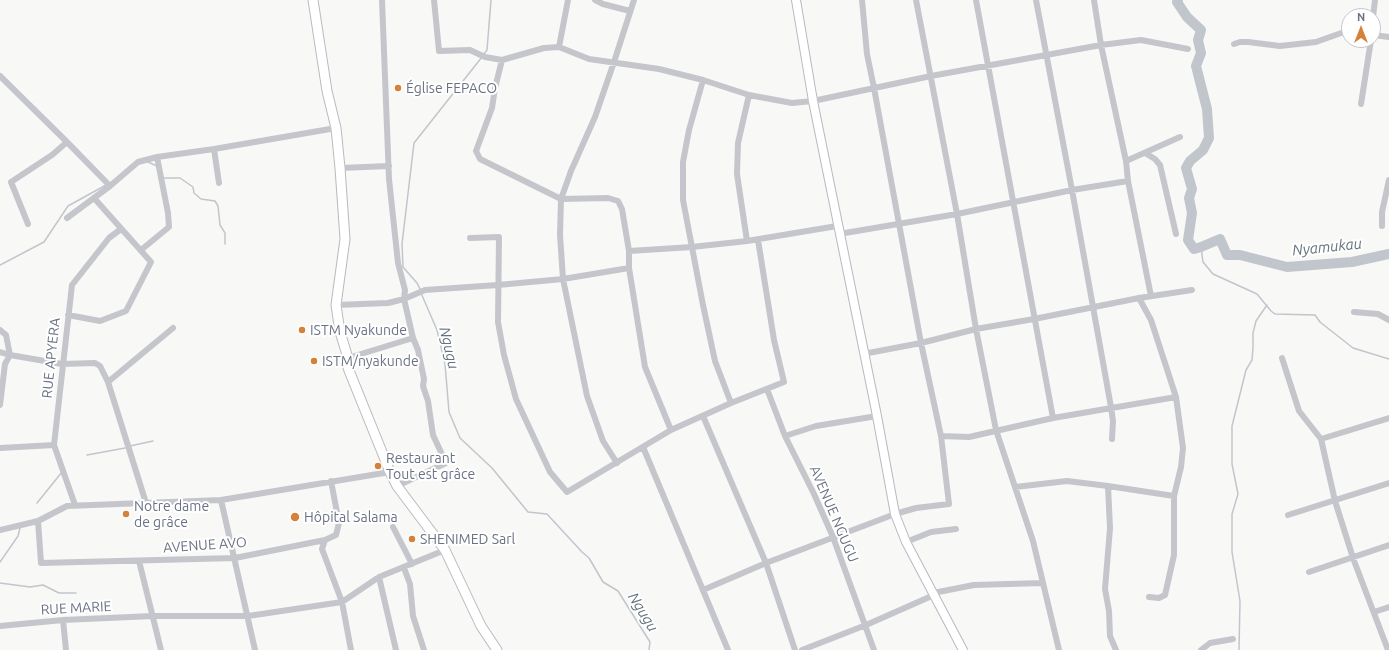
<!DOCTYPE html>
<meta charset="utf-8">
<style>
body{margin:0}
#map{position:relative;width:1389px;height:650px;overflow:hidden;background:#f8f8f6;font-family:Ubuntu,sans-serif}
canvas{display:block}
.north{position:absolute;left:1341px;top:8px;width:40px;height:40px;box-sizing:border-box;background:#fff;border:1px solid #c3c7ce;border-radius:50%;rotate:0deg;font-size:11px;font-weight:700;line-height:16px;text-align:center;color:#6a7284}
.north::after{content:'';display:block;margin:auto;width:14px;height:18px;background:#d58139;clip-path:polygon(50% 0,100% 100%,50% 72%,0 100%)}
</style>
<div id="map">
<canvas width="1389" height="650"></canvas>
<div class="north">N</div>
</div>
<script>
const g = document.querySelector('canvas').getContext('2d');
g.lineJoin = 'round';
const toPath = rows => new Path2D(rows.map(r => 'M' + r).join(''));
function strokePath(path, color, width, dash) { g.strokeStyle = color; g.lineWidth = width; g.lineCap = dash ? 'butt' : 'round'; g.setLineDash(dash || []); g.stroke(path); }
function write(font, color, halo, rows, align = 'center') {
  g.font = font + ' Ubuntu,sans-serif'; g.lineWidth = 4; g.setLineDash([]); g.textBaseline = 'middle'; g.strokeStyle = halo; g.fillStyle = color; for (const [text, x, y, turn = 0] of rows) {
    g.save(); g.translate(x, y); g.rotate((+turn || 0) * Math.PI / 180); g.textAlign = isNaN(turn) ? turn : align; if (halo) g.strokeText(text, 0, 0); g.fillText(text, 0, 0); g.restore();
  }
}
const stream = toPath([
 [484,54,487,50,491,0],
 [148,162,157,166],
 [164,178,180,178,193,187,194,193,201,199,215,201,218,206,220,225,225,233,225,244],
 [1201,247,1203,262,1213,274,1257,294,1271,311,1275,314,1315,315,1320,322,1353,348,1389,359],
 [0,265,44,242,68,206,106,185],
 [420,289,417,283,403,267,402,244,414,143,482,57],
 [421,293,437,330,445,364,449,412,460,438,492,468,528,512,547,514,582,552,589,558,603,582,618,591,650,642,649,650],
 [130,446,153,441],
 [87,455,125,448],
 [37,503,62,472],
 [0,562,18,536,20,528],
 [0,583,30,587,43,585,59,593,76,593],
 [1239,650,1240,601,1232,552,1232,514,1238,494,1232,464,1232,426,1246,370,1252,360,1253,348,1253,333,1256,321,1267,305]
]);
const river = toPath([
 [1178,0,1177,2,1187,17,1201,30,1198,40,1201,53,1196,66,1207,109,1209,138,1203,150,1190,161,1186,168,1192,189,1189,198,1192,213,1188,240,1194,249,1201,247,1220,239,1227,255,1240,255,1287,267,1352,262,1389,254]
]);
const street = toPath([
 [434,0,439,51,470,50,485,57,502,60,544,48,559,47,589,59,659,69,703,80,749,95,792,103,813,101,931,76,1101,45,1141,40,1188,49],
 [595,0,603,4,630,11],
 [916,0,957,214,976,329,996,430,1033,541,1059,650],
 [976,0,1053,418],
 [1036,0,1072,190,1111,407,1113,421,1112,439],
 [1094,0,1101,45,1126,161,1128,181,1151,296],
 [1373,17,1375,0],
 [1373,35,1389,37],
 [1234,44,1240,42,1248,42,1280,46,1316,42,1344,32,1349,33],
 [559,47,568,0],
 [502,60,495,88,492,108,476,151,480,159,561,199,608,198,618,201,622,209,629,251,629,268,645,367,671,430],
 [0,76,67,142,110,186],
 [703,80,689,130,683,162,683,200,703,305,715,361,731,403],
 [1361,104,1371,40],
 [214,149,219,183],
 [1145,153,1155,159,1160,165,1176,234],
 [1126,161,1180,137],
 [340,168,389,166],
 [67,218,110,186,138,162,157,157,214,149,336,128],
 [28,224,11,182,52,155,67,142],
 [1382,226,1382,212,1389,180],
 [839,234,957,214,1072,190,1128,181],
 [470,238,499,237,498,322,504,355,516,399,550,472,567,492,671,430,731,403,784,382,774,340,758,240],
 [747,241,737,174,738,143,749,95],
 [141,250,169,227,168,213,157,157],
 [629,251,692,247,747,241,837,226],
 [1139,298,1151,320,1176,397,1183,448,1181,467,1174,496,1174,555,1165,595,1159,598,1149,597],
 [336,305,388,303,404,299,405,290,398,263,389,179,382,0],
 [1354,312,1378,314,1389,320],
 [68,315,100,321,126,311,151,262,94,198],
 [0,330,6,335,10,355,5,364,0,405],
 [0,352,10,355,62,364,95,363,100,366,108,382,146,503],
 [863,354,921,343,976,329,1034,319,1139,298,1192,290],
 [348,358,413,338],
 [1282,358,1299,411,1321,439,1335,501,1353,558,1388,650],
 [108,382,173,328],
 [767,389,785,436,814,494,833,537,874,650],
 [703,416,766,563,795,650],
 [785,436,816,426,877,416],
 [941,436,969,437,1053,418,1176,397],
 [1321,439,1389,418],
 [643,447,728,650],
 [0,448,54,445],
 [617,463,603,441,587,396,563,279,560,235,561,199,571,171,595,117,614,62,634,0],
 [397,486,446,463,433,435,428,401,423,386,424,379,418,350,413,338,404,299,425,290,498,285,563,279,629,268],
 [1108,486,1110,528,1105,589,1109,611,1110,636,1116,650],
 [1015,487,1067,481,1108,486,1174,496],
 [221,500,255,650],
 [75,505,54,445,72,285,109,238,121,229],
 [1288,515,1389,483],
 [38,521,41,563,235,558,325,540,336,535,339,523,331,481],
 [393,527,412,564],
 [0,530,38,521,67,506,221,500,390,472],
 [325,540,322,549,342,602,351,650],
 [906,542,931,532,956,529],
 [139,561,161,650],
 [404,568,410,584,413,616,424,650],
 [1309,572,1389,545],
 [379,577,396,650],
 [703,590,766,563,895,514,916,508,949,504,941,436,921,343,874,88,867,54,862,0],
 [933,593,974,585,1043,583],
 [1374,612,1389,607],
 [63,620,66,650],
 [0,626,63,620,153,616,248,616,342,602,379,577,445,550],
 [802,650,866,625,934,595],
 [1201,650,1210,643,1233,639]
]);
const secondary = toPath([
 [796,0,813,101,877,416,895,514,906,542,963,650]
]);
const primary = toPath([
 [313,0,327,91,336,128,340,168,345,239,336,305,340,332,348,358,348,368,390,472,397,486,445,550,481,626,497,650]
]);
const markers = [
 [398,88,4,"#d58139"],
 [302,330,4,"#d58139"],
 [314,361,4,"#d58139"],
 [378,466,4,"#d58139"],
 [126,514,4,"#d58139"],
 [295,517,5,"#d58139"],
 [412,539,4,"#d58139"]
];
const poiNames = [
 ["Église FEPACO",406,88],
 ["ISTM Nyakunde",310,330],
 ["ISTM/nyakunde",322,361],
 ["Restaurant",386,458],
 ["Tout est grâce",386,474],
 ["Notre dame",134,506],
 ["de grâce",134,522],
 ["Hôpital Salama",304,517],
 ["SHENIMED Sarl",420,539]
];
const streetNames = [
 ["RUE APYERA",51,358,-84],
 ["AVENUE NGUGU",834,514,67],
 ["AVENUE AVO",205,545,-4],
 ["RUE MARIE",76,608,-3]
];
const waterNames = [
 ["Nyamukau",1327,247,-6],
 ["Ngugu",449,348,77],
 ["Ngugu",643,612,58]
];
strokePath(stream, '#c1c6cd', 1.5);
strokePath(river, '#c1c6cd', 10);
strokePath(secondary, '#b7b9bf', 10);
strokePath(primary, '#b8babe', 11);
strokePath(street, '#c4c6cb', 6);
strokePath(secondary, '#fff', 8);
strokePath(primary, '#fff', 9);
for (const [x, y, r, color] of markers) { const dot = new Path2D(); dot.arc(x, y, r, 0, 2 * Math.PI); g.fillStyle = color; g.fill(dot); strokePath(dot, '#fff', 1.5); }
write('14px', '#6a7284', '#fff', poiNames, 'left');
write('14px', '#6a7284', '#fff', streetNames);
write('italic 15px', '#66737f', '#fff', waterNames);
</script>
